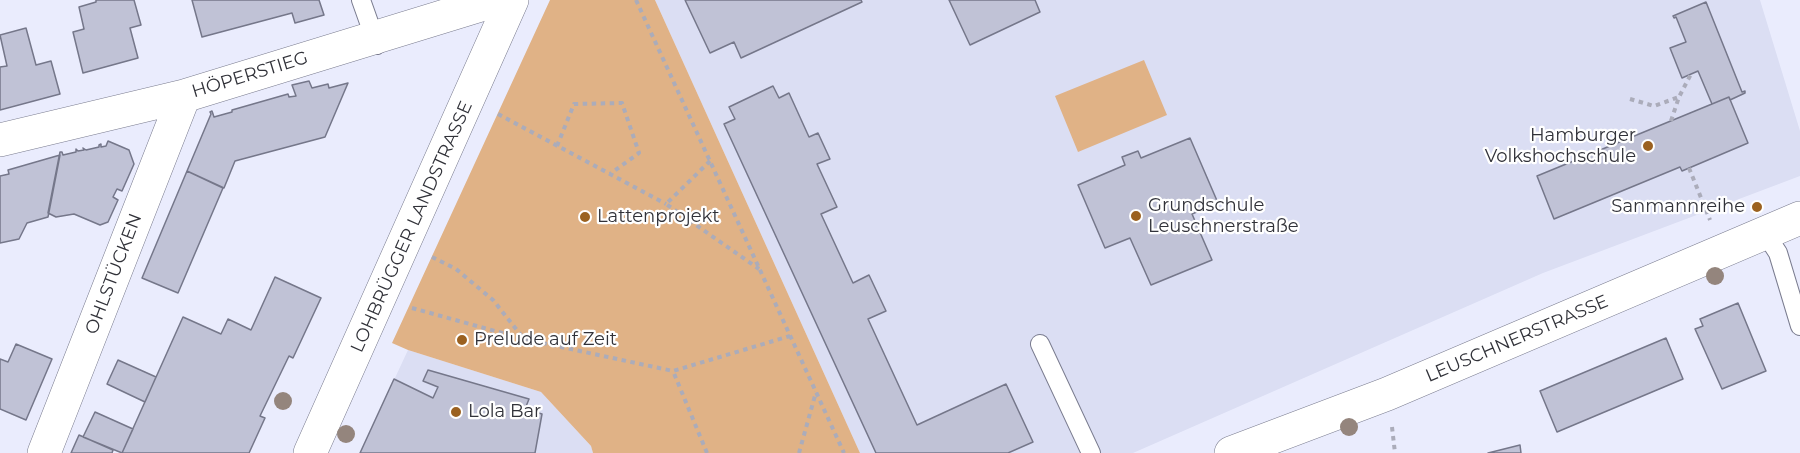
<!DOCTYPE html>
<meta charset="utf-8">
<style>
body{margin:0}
canvas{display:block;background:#eaecfd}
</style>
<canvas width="1800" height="453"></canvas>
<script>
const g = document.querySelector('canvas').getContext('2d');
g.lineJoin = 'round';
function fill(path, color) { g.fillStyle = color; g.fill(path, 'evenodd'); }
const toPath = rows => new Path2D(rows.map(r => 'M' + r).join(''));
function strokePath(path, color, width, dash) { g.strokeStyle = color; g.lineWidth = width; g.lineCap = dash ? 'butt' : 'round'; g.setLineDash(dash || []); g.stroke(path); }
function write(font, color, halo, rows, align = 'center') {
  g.font = font + ' Montserrat,sans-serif'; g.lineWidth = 4.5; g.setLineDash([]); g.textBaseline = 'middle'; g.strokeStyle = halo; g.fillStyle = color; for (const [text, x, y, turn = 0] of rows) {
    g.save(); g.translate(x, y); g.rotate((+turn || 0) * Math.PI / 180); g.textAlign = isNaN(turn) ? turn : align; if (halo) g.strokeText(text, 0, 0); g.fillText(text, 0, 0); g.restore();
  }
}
const built = toPath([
 [655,0,1760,0,1800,131,1800,176,1543,273,1133,453,860,453],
 [408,350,541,392,591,446,593,453,360,453]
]);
const green = toPath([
 [550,0,655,0,860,453,593,453,591,446,541,392,408,350,392,343],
 [1144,60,1167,115,1078,152,1055,96]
]);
const building = toPath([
 [96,0,134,0,141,25,130,28,138,58,83,73,73,32,84,29,79,7,96,2,96,0],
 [192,0,319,0,324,15,295,23,292,13,202,37,192,0],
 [685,0,861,0,862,2,741,58,734,42,710,53,685,0],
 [949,0,1035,0,1040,12,970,45,949,0],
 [1706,2,1742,92,1745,91,1745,93,1730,100,1729,97,1712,104,1698,71,1682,78,1670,48,1686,42,1676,17,1674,18,1673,16,1706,2],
 [26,28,36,65,51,61,60,94,0,110,0,67,7,66,0,35,26,28],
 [309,81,312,88,328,84,329,88,348,83,325,137,235,161,224,188,187,171,211,114,210,112,212,111,214,117,232,112,232,110,288,94,289,97,296,96,292,85,309,81],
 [773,86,779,98,789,93,809,137,818,133,830,159,817,164,837,207,821,214,853,283,869,275,886,311,868,319,917,425,1006,384,1033,442,1008,453,876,453,724,124,735,119,729,107,773,86],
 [1729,97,1748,143,1682,171,1680,167,1554,219,1537,176,1729,97],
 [1190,138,1218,203,1192,214,1212,260,1151,285,1130,238,1105,248,1078,185,1125,165,1122,157,1138,151,1141,158,1190,138],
 [108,141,129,150,134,164,122,191,117,189,113,197,118,200,108,222,100,225,74,214,56,217,48,213,60,152,62,152,63,155,76,152,76,149,78,151,84,150,83,148,86,150,99,147,99,145,101,144,101,147,106,146,108,141],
 [60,155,48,217,27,223,19,239,0,243,0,176,9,174,8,170,60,155],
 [187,171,223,188,178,293,142,278,187,171],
 [275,277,321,298,293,358,289,356,260,416,265,418,249,453,122,453,183,317,221,334,228,319,251,330,275,277],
 [1738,303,1766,371,1722,389,1695,329,1703,326,1700,319,1738,303],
 [1666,338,1683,379,1557,432,1540,391,1666,338],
 [16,344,52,359,26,420,0,409,0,359,8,362,16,344],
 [118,360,156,377,145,402,107,384,118,360],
 [428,370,529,399,525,409,542,414,535,453,360,453,394,379,433,398,438,387,423,381,428,370],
 [95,412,133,429,122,453,83,437,95,412],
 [79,435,113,450,112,453,71,453,79,435],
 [1520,445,1521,453,1488,453,1520,445]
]);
const path = toPath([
 [636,0,844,453],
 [1630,99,1654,106,1679,97],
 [498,114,666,204],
 [1671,121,1679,97,1691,74],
 [557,146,574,104,622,103,639,153,610,174],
 [710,161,666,204,759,269],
 [1689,168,1710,220],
 [432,257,456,269,493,300,524,339],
 [412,308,524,339,673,371],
 [1392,427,1395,453],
 [707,453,673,371,790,336],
 [799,453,816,392]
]);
const lane = toPath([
 [361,0,377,45],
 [1765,233,1778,253,1800,326],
 [1040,344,1091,453]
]);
const street = toPath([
 [0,140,184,96,497,0],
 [44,453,184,96],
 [1231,453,1387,394,1800,218]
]);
const secondary = toPath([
 [310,453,512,0]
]);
const trees = [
 [1715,276],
 [283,401],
 [1349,427],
 [346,434]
];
const markers = [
 [1648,146,6,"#9b6120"],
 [1757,207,6,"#9b6120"],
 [1136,216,6,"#9b6120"],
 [585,217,6,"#9b6120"],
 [462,340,6,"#9b6120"],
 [456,412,6,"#9b6120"]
];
const streetNames = [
 ["HÖPERSTIEG",250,75,-17],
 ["LOHBRÜGGER LANDSTRASSE",412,227,-66],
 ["OHLSTÜCKEN",114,274,-69],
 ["LEUSCHNERSTRASSE",1517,339,-23]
];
const poiNames = [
 ["Hamburger",1636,136,"right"],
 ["Volkshochschule",1636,157,"right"],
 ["Grundschule",1148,206],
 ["Leuschnerstraße",1148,227],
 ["Sanmannreihe",1745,207,"right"],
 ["Lattenprojekt",597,217],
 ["Prelude auf Zeit",474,340],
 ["Lola Bar",468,412]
];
fill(built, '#dbdef3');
fill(green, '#e0b286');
fill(building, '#c0c2d6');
strokePath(building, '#75778a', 1.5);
strokePath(lane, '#7a7c8f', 20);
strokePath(street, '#7a7c8f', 34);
strokePath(secondary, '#7a7c8f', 34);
strokePath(path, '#abacba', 4, [4.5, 4.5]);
strokePath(lane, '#fff', 18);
strokePath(street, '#fff', 33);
strokePath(secondary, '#fff', 33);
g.fillStyle = '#94857d';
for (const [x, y] of trees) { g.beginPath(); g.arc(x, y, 9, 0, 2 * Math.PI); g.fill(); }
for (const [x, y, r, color] of markers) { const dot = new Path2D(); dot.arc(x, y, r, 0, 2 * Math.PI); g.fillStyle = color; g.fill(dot); strokePath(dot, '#fff', 2); }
write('18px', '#313239', '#fff', streetNames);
write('18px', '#313239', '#fff', poiNames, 'left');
</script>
